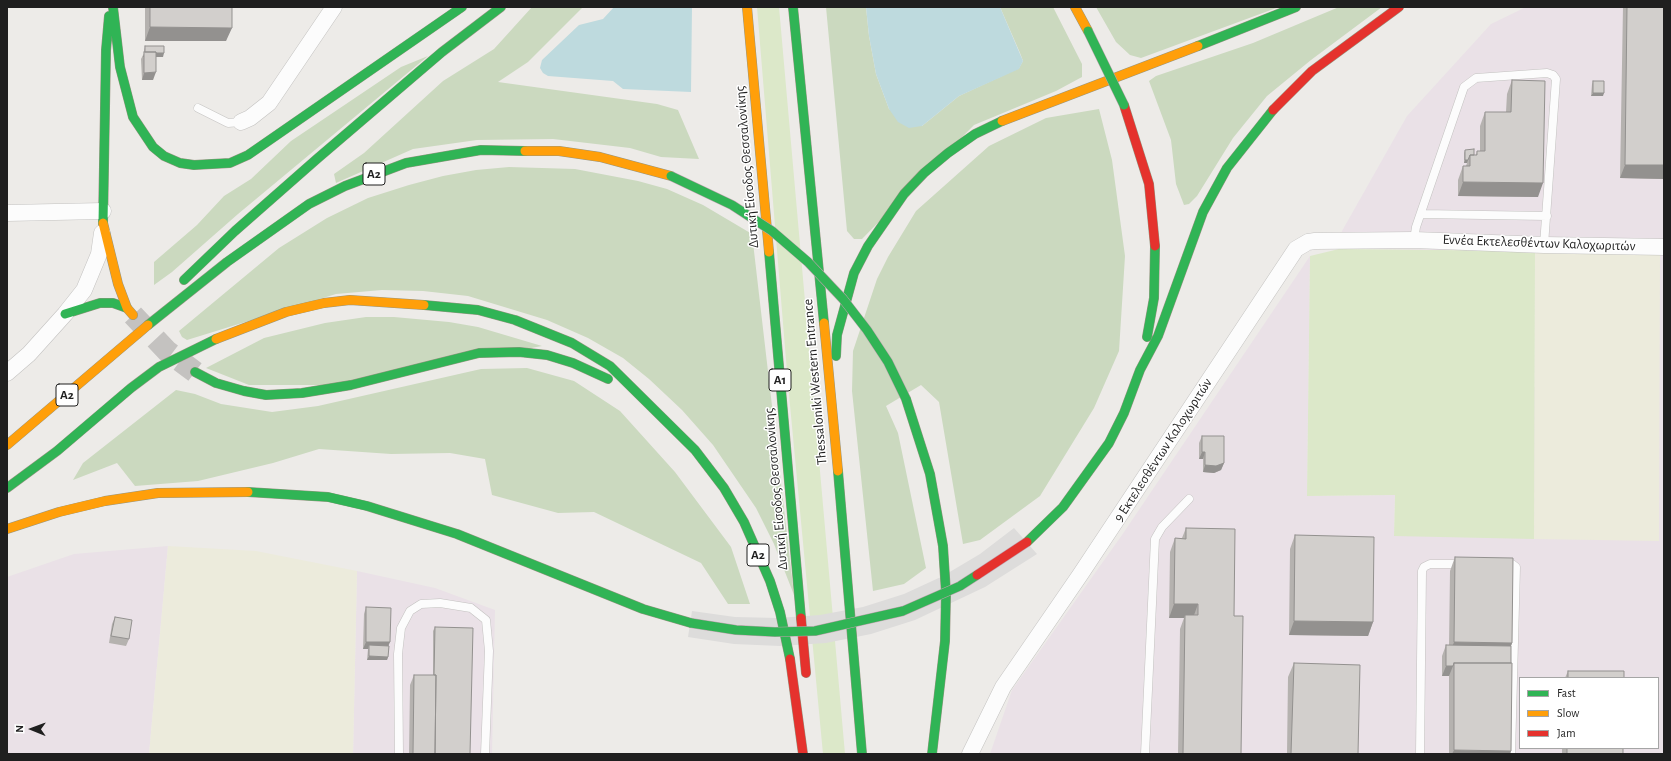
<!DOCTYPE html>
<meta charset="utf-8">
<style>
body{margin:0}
#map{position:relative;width:1671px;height:761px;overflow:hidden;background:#edebe8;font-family:"Alegreya Sans",sans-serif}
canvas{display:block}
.frame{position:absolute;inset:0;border:8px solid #1f1f1f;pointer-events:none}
.legend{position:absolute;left:1519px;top:677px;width:140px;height:72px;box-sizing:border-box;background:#fff;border:1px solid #a5a5a5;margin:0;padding:5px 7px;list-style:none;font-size:12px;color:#1f1f1f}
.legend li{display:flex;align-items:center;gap:8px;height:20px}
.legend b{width:20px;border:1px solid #a5a5a5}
.north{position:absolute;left:12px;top:709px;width:40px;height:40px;-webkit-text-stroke:3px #fff;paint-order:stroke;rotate:271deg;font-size:11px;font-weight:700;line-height:16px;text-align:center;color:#1f1f1f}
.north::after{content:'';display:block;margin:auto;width:14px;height:18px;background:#1f1f1f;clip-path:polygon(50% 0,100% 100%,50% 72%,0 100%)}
</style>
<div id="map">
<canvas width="1671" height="761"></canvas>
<div class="frame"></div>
<ul class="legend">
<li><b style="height:5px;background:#30b455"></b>Fast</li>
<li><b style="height:5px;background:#ff9f0a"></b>Slow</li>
<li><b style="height:5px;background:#e5322d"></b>Jam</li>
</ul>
<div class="north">N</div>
</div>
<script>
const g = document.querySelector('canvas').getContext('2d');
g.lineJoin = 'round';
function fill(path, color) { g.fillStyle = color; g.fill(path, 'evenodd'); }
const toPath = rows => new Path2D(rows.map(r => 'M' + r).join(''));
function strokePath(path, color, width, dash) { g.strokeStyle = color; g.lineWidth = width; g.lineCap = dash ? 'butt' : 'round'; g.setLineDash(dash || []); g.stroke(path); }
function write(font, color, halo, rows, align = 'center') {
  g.font = font + ' "Alegreya Sans",sans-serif'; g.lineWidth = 3; g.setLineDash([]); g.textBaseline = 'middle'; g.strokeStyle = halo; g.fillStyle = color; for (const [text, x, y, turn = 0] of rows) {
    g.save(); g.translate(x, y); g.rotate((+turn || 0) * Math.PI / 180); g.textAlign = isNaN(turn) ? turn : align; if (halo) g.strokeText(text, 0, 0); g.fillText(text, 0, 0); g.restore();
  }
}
const industrial = toPath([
 [1526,7,1664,7,1664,754,990,754,1012,690,1122,535,1310,256,1307,496,1395,495,1394,536,1660,253,1339,249,1342,231,1407,116,1491,24],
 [1520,678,1658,678,1658,748,1520,748],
 [168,546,149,754,7,754,7,577,74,554],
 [357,571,435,588,495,610,492,754,353,754]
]);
const farmland = toPath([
 [1535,251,1660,253,1659,541,1534,539],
 [168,546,256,551,357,571,353,754,149,754]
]);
const grass = toPath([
 [757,7,779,7,845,754,823,754,788,384],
 [1339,249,1535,251,1534,539,1394,536,1395,495,1307,496,1310,256]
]);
const forest = toPath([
 [532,7,583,7,528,62,498,82,657,104,678,110,699,159,661,157,630,148,553,139,477,140,413,149,336,183,334,174,364,153,443,81,494,49],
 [826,7,866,7,869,36,876,74,889,109,922,126,959,96,1019,68,1023,61,1020,53,1000,7,1053,7,1082,64,1082,77,1056,91,974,125,862,239,854,239,847,231],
 [1096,7,1279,7,1141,58,1130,55,1116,42],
 [1339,7,1382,7,1311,60,1267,96,1233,138,1197,196,1189,204,1184,205,1176,184,1171,140,1149,81,1156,76,1253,43],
 [428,56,238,214,172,272,154,285,154,262,197,225,224,196,251,179,291,141,401,67],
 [1099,109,1112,160,1125,256,1119,351,1094,408,1040,496,980,540,963,544,939,402,921,385,886,406,898,433,926,568,904,584,873,591,852,391,853,351,877,279,888,257,916,211,989,146,1046,118],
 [509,167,575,169,638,181,667,189,703,205,752,234,794,595,774,544,756,508,713,445,682,410,649,379,623,358,588,338,547,320,468,296,423,291,382,290,336,294,187,340,182,337,179,331,279,248,327,218,368,198,409,185,443,176,476,170],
 [366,317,394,317,449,322,478,327,542,346,330,385,249,385,206,368,264,338,325,323],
 [527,368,574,381,620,411,675,472,731,547,750,604,728,604,701,563,594,512,558,513,492,495,485,459,450,453,391,454,319,449,273,463,198,481,135,486,117,463,73,480,83,463,176,390,195,394,221,404,272,412,318,406,481,369]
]);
const parking = toPath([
 [1014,528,1037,554,985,587,915,620,871,634,826,643,780,646,734,644,688,637,692,611,735,617,778,618,820,615,863,607,904,594,943,576,980,554]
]);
const water = toPath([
 [614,7,692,7,691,92,623,89,613,81,548,76,543,73,540,68,542,60,579,25,603,19],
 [866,7,1000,7,1023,61,1019,69,959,96,922,126,909,128,898,122,889,109,876,74,869,36]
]);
const highwayTunnel = toPath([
 [133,315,167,351,195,372]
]);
const lane = toPath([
 [198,108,228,123,241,122],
 [1421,214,1547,216],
 [1414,240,1416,227,1464,87,1476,78,1547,73,1553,75,1556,79,1544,245],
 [1503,563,1512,564,1516,567,1511,754],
 [399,754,398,654,401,628,410,611,421,604,440,603,471,608,486,620,489,651,485,754],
 [1145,754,1155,539,1162,527,1189,499],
 [1420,754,1422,571,1424,567,1430,564,1463,564]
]);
const street = toPath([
 [241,122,250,118,269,103,334,7],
 [7,213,103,211],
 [7,373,29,354,65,314,84,290,99,254,102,233],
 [970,754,1003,687,1080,575,1296,249,1308,242,1315,241,1414,240,1544,245,1664,247]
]);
const fast = toPath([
 [113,7,120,67,133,117,153,147,164,156,180,163,194,165,230,163,248,155,462,7],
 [793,7,824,323],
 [1198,46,1296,7],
 [103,223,106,50,109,16],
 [769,252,801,618],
 [184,280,235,231,318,158,442,52,501,7],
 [424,305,478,310,515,320,572,343,610,366,695,450,724,488,744,522,770,581,780,612,790,659],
 [65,314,100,303,113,303,127,308],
 [148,325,227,262,309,204,345,186,406,163,481,150,525,151],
 [1147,337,1154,298,1155,246],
 [836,356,837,335,854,273,868,246,904,194,924,173,948,153,975,134,1002,121],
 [195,372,216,383,244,391,266,395,302,393,351,385,479,353,519,352,547,355,573,363,608,379],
 [906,399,930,474,943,546,946,593,945,641,932,754],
 [838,471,862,754],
 [7,488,57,451,131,388,159,367,216,339],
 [248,492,328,497,367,506,457,534,643,609,691,623],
 [1027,542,1063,507,1109,443,1124,413,1140,370,1158,336,1203,212,1227,168,1273,110]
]);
const slow = toPath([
 [747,7,769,252],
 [1075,7,1088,31],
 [1002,121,1198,46],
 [525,151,559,151,600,157,671,176],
 [103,223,118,284,127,308,133,315],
 [824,323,838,471],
 [216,339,286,312,324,303,350,300,424,305],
 [7,445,148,325],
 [7,529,59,512,105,501,158,493,248,492]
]);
const jam = toPath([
 [1124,105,1149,184,1155,246],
 [1273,110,1312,71,1399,7],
 [801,618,806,673],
 [790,659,803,754]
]);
const fastBridge = toPath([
 [1088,31,1124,105],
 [671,176,732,205,772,231,808,262,843,299,867,330,888,362,906,399],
 [691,623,736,630,775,632,815,631,903,611,960,586,977,575]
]);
const jamBridge = toPath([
 [977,575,1027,542]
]);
const wall = toPath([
 [145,7,232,7,226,41,145,41],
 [1623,7,1664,7,1664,179,1620,178],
 [145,46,163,57,156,57,153,80,142,80,141,59,144,53,144,50],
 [1512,80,1538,197,1458,196,1458,180,1463,166,1466,166,1467,163,1464,163,1464,153,1465,150,1474,155,1476,155,1477,151,1480,151,1480,126,1485,112,1506,112,1507,94],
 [1593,81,1603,96,1591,96,1592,84],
 [1202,436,1224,463,1221,470,1214,473,1203,472,1203,459,1199,459,1199,443],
 [1186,528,1234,616,1241,754,1178,754,1180,629,1184,618,1169,618,1170,552,1175,538,1182,538],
 [1295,535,1373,622,1368,636,1289,635,1290,549],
 [1455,557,1512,643,1511,646,1511,751,1510,754,1449,754,1449,676,1442,676,1442,656,1446,645,1449,646,1450,571],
 [366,607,389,646,388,657,387,660,367,660,368,649,363,649,364,614],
 [115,617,129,639,126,646,109,643,112,624],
 [435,627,470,754,409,754,410,685,414,675,433,675,433,631],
 [1294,663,1358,754,1287,754,1288,677],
 [1568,671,1624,678,1565,678],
 [1562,748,1623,748,1623,754,1562,754]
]);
const shadedWall = toPath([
 [150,27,232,28,226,41,145,41],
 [145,53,164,53,163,57,143,57],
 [156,72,153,80,142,80,144,73],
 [1593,93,1604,93,1603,96,1591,96],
 [1465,160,1468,160,1467,163,1464,163],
 [1625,165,1664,165,1664,179,1620,178],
 [1463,182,1543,183,1538,197,1458,196],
 [1202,452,1205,452,1203,459,1199,459],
 [1224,463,1221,470,1214,473,1203,472,1205,465],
 [1174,604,1198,604,1193,618,1185,615,1184,618,1169,618],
 [1294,621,1373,622,1368,636,1289,635],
 [366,642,390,642,387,649,369,645,368,649,363,649],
 [1454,642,1512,643,1507,657,1449,656],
 [369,656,388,657,387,660,367,660],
 [1446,666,1453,666,1449,676,1442,676],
 [1454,750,1511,751,1510,754,1452,754]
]);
const building = toPath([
 [150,7,232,7,232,28,150,27,150,7],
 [1627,7,1664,7,1664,165,1625,165,1627,7],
 [145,46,164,46,164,53,156,53,156,52,145,52,145,46],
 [144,52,156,52,156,72,144,73,144,52],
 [1512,80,1545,81,1543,183,1463,182,1463,166,1470,166,1470,155,1477,155,1477,151,1485,151,1485,112,1511,112,1512,80],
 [1593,81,1604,81,1604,93,1593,93,1593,81],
 [1474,149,1474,155,1470,155,1468,160,1465,160,1465,150,1474,149],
 [1202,436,1224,436,1224,463,1216,466,1205,465,1205,452,1202,452,1202,436],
 [1186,528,1235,529,1234,616,1243,616,1241,754,1183,754,1185,615,1198,615,1198,604,1174,604,1175,538,1186,539,1186,528],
 [1295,535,1374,537,1373,622,1294,621,1295,535],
 [1455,557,1513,558,1512,643,1454,642,1455,557],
 [366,607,391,608,390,642,366,642,366,607],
 [115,617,132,620,129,639,111,636,115,617],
 [435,627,473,628,470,754,435,754,436,675,434,675,435,627],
 [369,645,389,646,388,657,369,656,369,645],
 [1446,645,1511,646,1511,663,1454,663,1453,666,1446,666,1446,645],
 [1294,663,1360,665,1358,754,1291,754,1294,663],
 [1454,663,1512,663,1511,751,1454,750,1454,663],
 [1568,671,1624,671,1624,678,1568,678,1568,671],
 [414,675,436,675,435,754,413,754,414,675],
 [1567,748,1623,748,1623,754,1567,754,1567,748]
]);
const shields = [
 [374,174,22],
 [780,380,22],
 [67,395,22],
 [758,555,22]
];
const shieldNames = [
 ["Α2",374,174],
 ["Α1",780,380],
 ["Α2",67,395],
 ["Α2",758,555]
];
const streetNames = [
 ["Δυτική Είσοδος Θεσσαλονίκης",747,167,-95],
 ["Εννέα Εκτελεσθέντων Καλοχωριτών",1539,243,2],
 ["Thessaloniki Western Entrance",815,382,-95],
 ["9 Εκτελεσθέντων Καλοχωριτών",1163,450,-57],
 ["Δυτική Είσοδος Θεσσαλονίκης",776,489,-95]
];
fill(industrial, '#eae1e7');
fill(farmland, '#ecebdc');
fill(grass, '#dce8c9');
fill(forest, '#cbd9bf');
fill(parking, '#dddcdb');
fill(water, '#bedade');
strokePath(highwayTunnel, '#c4c2c0', 22, [22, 11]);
strokePath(lane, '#c3c2c0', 9);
strokePath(street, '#c3c2c0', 17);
strokePath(fast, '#969581', 10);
strokePath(slow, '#969581', 10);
strokePath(jam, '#969581', 10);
strokePath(lane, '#fcfcfc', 8);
strokePath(street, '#fcfcfc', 16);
strokePath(fast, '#30b455', 9);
strokePath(slow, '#ff9f0a', 9);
strokePath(jam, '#e5322d', 9);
strokePath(fastBridge, '#bfa1ad', 10, []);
strokePath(jamBridge, '#bfa1ad', 10, []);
strokePath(fastBridge, '#30b455', 9);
strokePath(jamBridge, '#e5322d', 9);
fill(wall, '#b5b2af');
fill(shadedWall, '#93918f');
fill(building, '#d2cfcc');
strokePath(building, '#93918f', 1);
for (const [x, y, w] of shields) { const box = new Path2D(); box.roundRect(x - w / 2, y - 11, w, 22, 3); g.fillStyle = '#fff'; g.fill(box); strokePath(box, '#1f1f1f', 1); }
write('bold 13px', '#1f1f1f', null, shieldNames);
write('14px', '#1f1f1f', '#fff', streetNames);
</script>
